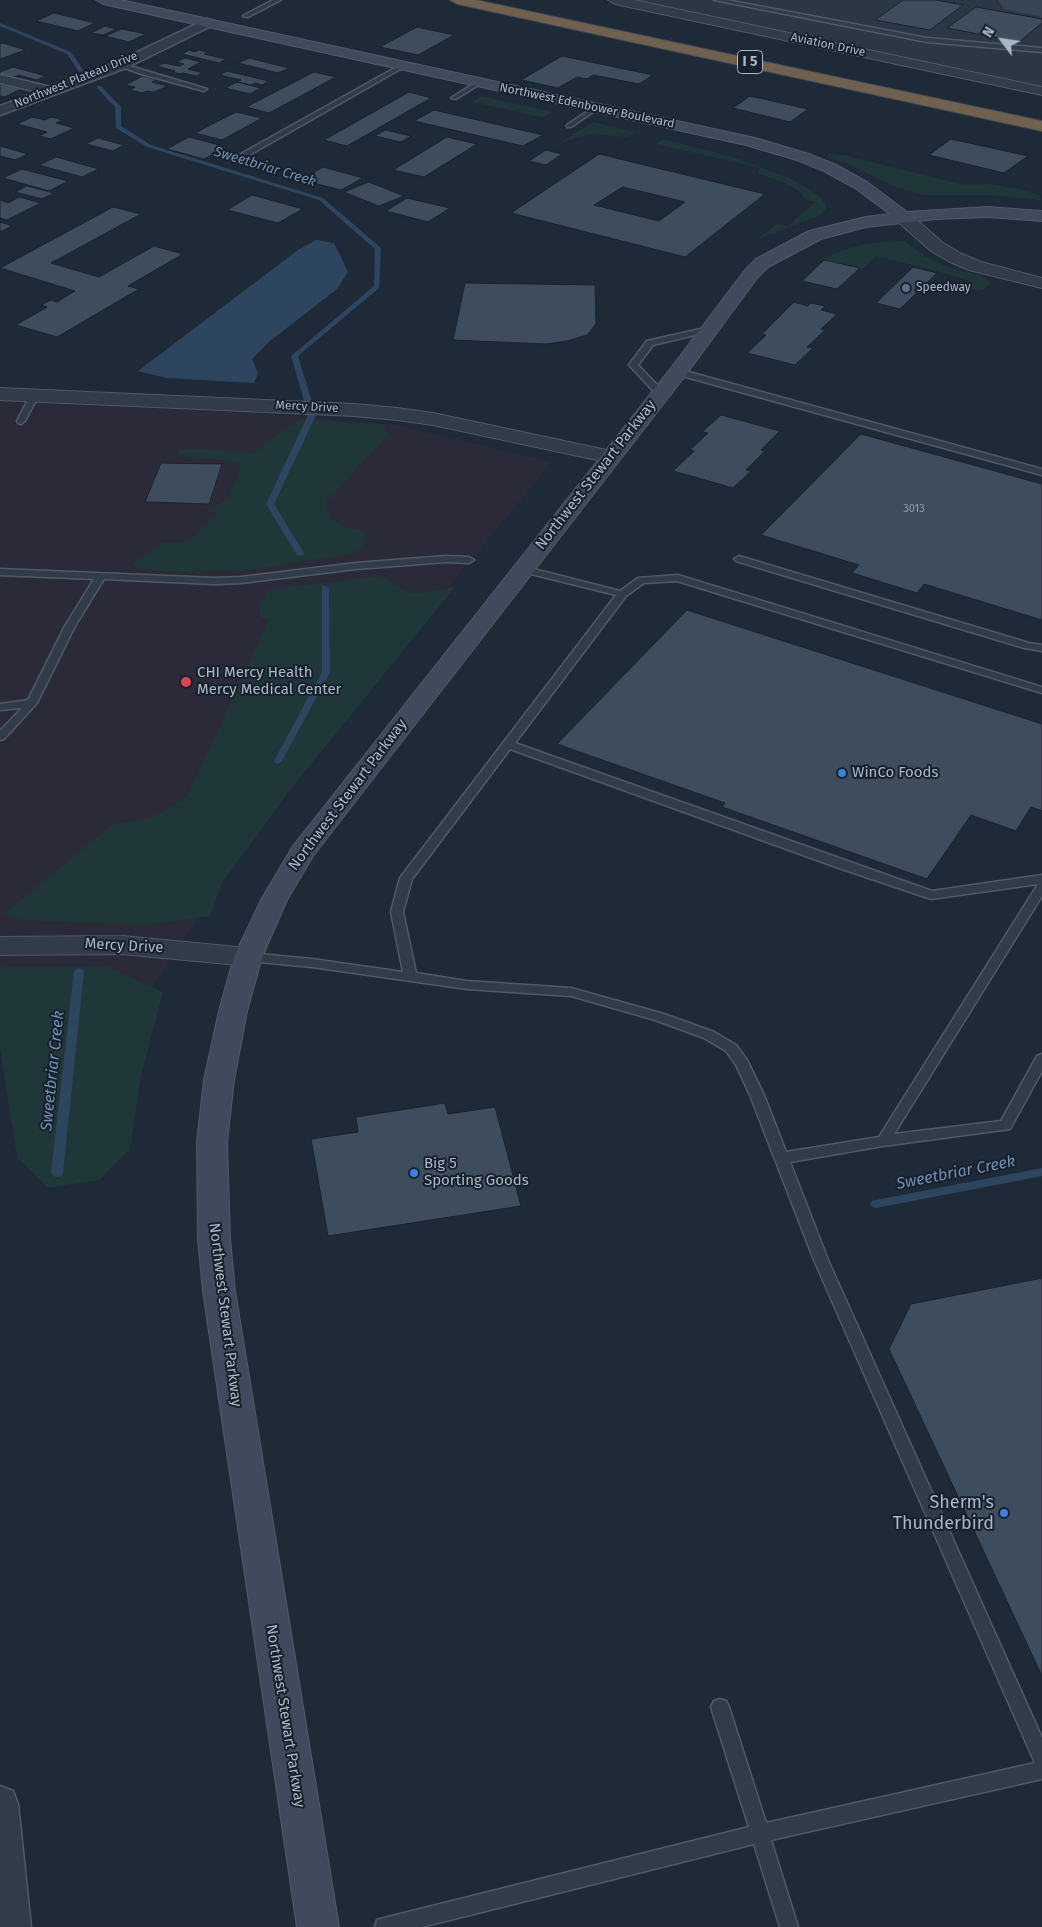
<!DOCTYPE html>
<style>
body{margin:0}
#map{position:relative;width:1042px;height:1927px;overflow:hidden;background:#1e2a38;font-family:"Fira Sans",sans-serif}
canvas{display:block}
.north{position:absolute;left:977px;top:15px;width:50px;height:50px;-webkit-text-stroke:4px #17212d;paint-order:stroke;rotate:301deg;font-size:14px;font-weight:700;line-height:20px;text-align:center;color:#abb7c6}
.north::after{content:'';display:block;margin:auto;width:18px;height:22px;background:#abb7c6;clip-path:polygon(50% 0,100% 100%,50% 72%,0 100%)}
</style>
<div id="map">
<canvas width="1042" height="1927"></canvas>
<div class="north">N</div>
</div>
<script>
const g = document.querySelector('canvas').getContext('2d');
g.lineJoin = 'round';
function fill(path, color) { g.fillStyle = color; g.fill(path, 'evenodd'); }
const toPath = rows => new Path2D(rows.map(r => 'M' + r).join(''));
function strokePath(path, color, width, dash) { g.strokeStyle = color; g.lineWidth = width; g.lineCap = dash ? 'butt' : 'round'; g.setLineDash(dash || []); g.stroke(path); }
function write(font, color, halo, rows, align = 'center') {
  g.font = font + ' "Fira Sans",sans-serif'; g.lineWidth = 4; g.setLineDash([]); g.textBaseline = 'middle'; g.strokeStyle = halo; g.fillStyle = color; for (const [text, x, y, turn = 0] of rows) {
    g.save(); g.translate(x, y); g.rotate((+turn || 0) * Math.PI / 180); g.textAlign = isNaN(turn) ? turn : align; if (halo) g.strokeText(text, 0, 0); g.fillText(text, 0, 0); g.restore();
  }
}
const medical = toPath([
 [0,400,269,414,396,425,552,462,286,784,146,997,0,969]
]);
const airport = toPath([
 [615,0,1042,0,1042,91]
]);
const green = toPath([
 [481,96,553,112,544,117,540,117,473,102],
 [592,122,597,123,636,132,628,137,591,134,568,140,554,147],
 [663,139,733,157,789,178,818,195,825,204,826,209,820,215,756,240,777,224,788,226,815,202,805,199,799,191,785,183,758,173,760,168,656,144],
 [830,154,843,155,964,185,991,184,1023,190,1039,195,1042,200,990,195,923,195,893,186,854,167,827,156],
 [899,241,906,242,924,256,950,268,981,276,990,282,985,289,977,291,971,289,973,282,948,274,876,256,863,269,819,260,846,249,871,243],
 [301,420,382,424,389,435,363,461,325,503,332,519,342,527,361,530,367,535,364,547,352,554,246,570,169,572,132,567,137,559,159,546,162,542,186,543,218,513,206,511,229,498,242,462,177,456,179,450,196,449,255,453,282,430],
 [384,576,396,586,412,594,455,587,290,790,222,883,210,916,145,925,21,920,4,914,112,825,152,818,187,797,269,620,260,617,259,603,271,589],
 [106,966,163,992,141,1076,130,1149,99,1180,48,1188,17,1157,0,1049,0,967]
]);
const water = toPath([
 [316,240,334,243,348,272,337,289,270,341,252,359,258,374,254,383,167,378,138,371,298,250]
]);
const stream = toPath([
 [0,23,71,52,84,71,79,72,67,54,0,26,0,23],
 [97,86,101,86,121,107,121,126,151,145,323,198,381,248,379,288,298,356,316,415,274,504,304,553,303,555,297,555,266,504,308,415,291,356,374,286,375,249,319,200,147,147,116,128,115,107,97,88,97,86],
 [322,586,325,586,329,588,330,672,282,761,278,764,275,763,274,761,322,672,322,586],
 [79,968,84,971,63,1173,61,1176,57,1177,53,1176,51,1173,74,971,79,968],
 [1042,1168,1042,1176,876,1208,872,1207,870,1204,872,1201,876,1200,1042,1168]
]);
const taxiway = toPath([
 [998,0,1042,0,1042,17,1004,9,998,0]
]);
const building = toPath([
 [903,0,936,0,963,5,930,30,875,20,903,0],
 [976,7,1042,19,1042,23,1019,42,947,28,976,7],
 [54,13,95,23,78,31,36,21,54,13],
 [105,26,117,29,103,35,91,33,105,26],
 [417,27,454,35,418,55,380,47,417,27],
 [122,29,146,34,129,42,105,36,122,29],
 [3,43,26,50,0,59,0,44,3,43],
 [189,50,194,52,199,50,208,52,204,54,226,59,219,63,182,54,189,50],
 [562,56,653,75,639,84,593,75,587,79,577,77,558,88,521,80,562,56],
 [185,58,201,62,188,69,203,73,196,76,183,73,180,74,172,72,175,71,156,66,164,63,179,66,184,64,176,62,185,58],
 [249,58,289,68,278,73,238,63,249,58],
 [13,67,46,76,36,80,19,75,11,78,0,75,0,72,13,67],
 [227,71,269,81,262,85,255,83,251,85,237,82,241,80,220,75,227,71],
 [314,72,336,77,269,113,246,107,314,72],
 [143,76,157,80,152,82,168,86,154,92,147,91,142,93,130,90,135,87,125,85,143,76],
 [237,82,261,88,250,94,225,88,237,82],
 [0,84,21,89,5,97,0,96,0,84],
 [409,92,431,98,347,146,324,140,409,92],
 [750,96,808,109,790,122,733,108,750,96],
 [434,110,543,135,523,146,414,121,434,110],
 [236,112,262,118,222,140,195,133,236,112],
 [32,117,45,120,51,117,63,120,56,123,74,128,51,139,39,136,47,132,17,124,32,117],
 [385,130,411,136,401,142,375,136,385,130],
 [189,137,227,147,204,159,167,149,189,137],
 [447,137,477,144,424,177,393,170,447,137],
 [98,138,124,145,113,151,86,144,98,138],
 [951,139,1028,156,1004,173,929,155,951,139],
 [0,146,28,154,15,160,0,156,0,146],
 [546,150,562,154,546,165,529,161,546,150],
 [599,154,765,194,685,257,511,213,599,154],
 [623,187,685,202,659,221,594,205,623,187],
 [56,157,99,169,82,177,39,165,56,157],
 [323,167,363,178,341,190,301,180,323,167],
 [22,169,68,181,49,191,3,178,22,169],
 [369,182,404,196,379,206,344,192,369,182],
 [27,186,54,193,42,199,15,192,27,186],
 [252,195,303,209,278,223,227,210,252,195],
 [19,197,41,203,7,220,0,218,0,200,8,203,19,197],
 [407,198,450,208,428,222,386,211,407,198],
 [113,207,141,214,51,263,99,277,154,246,183,254,128,286,139,289,57,337,16,325,47,307,41,305,51,300,57,302,75,291,0,268,113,207],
 [0,222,12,226,0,232,0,222],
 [824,260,860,268,837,289,802,281,824,260],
 [913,267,937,273,900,309,876,303,913,267],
 [465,283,595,285,596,324,587,335,567,341,546,344,453,340,465,283],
 [794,302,808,306,811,303,825,306,821,310,837,314,821,329,825,330,807,347,813,348,795,365,747,353,766,335,762,334,794,302],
 [721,415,780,431,761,450,765,451,746,470,751,471,733,488,673,471,694,451,690,450,708,433,702,432,721,415],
 [861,434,1042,484,1042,620,924,584,917,593,852,573,859,565,761,535,861,434],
 [161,463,222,464,209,504,145,502,161,463],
 [687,610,1042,724,1042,811,1031,807,1016,831,971,815,927,879,722,807,725,803,557,744,687,610],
 [445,1103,448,1114,495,1107,521,1206,328,1236,311,1139,358,1132,356,1117,445,1103],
 [1042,1278,1042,1676,889,1349,911,1304,1042,1278]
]);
const service = toPath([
 [273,0,281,0,248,17,243,16,273,0],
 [714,0,727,0,927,38,1042,48,1042,52,927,42,714,0],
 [119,64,123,64,207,89,204,91,141,74,119,66,119,64],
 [402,64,405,66,404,67,237,162,230,160,402,64],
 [478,81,483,82,456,99,451,98,478,81],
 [594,107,599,108,571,127,567,127,567,125,594,107],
 [709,327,712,327,712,331,653,345,638,365,663,391,663,395,657,395,629,365,647,341,709,327],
 [678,369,1042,469,1042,475,675,374,674,372,678,369],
 [34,393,38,396,25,421,21,424,18,423,17,421,30,396,34,393],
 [446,556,469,557,474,560,469,563,446,562,356,569,241,583,215,584,104,579,75,626,37,703,4,739,0,740,0,731,22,708,0,710,0,704,28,700,65,626,94,579,0,575,0,569,215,578,241,577,356,563,446,556],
 [739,556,1029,643,1042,645,1042,651,1024,648,736,561,734,559,739,556],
 [522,566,620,591,638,578,678,575,1042,687,1042,693,677,581,644,583,626,596,515,743,932,891,1042,875,1042,896,894,1134,1001,1121,1037,1056,1042,1054,1042,1071,1010,1129,883,1146,790,1162,828,1260,1042,1738,1042,1779,771,1840,798,1927,780,1927,754,1844,422,1927,375,1927,377,1920,384,1918,749,1827,711,1707,714,1701,720,1699,726,1701,729,1707,766,1823,1035,1763,814,1260,750,1095,736,1065,726,1051,704,1038,655,1020,571,996,467,989,312,967,248,961,242,957,248,953,312,959,403,972,391,912,400,878,616,595,519,571,519,567,522,566],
 [510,749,836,867,931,899,1038,884,879,1137,786,1152,764,1095,747,1060,736,1045,714,1032,664,1014,571,988,467,981,416,973,403,912,412,879,510,749]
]);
const minor = toPath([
 [207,19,211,20,213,23,211,26,126,68,0,115,0,106,38,92,0,83,0,75,51,87,116,62,207,19],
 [0,1786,13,1791,18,1804,31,1927,0,1927,0,1786]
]);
const tertiary = toPath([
 [608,0,634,0,1042,87,1042,95,615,4,608,0],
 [903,212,909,213,943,243,962,254,981,262,1042,278,1042,288,969,270,950,262,931,251,897,221,895,217,897,213,903,212],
 [0,388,354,404,397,408,433,413,611,451,618,453,621,457,618,461,611,463,433,425,397,420,354,416,0,400,0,388],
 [122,936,248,948,258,950,262,957,258,964,248,966,122,954,0,955,0,937,122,936]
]);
const secondary = toPath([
 [96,0,121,0,755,138,809,154,836,165,867,182,907,212,988,207,1042,211,1042,221,988,217,936,219,866,227,821,239,768,267,757,278,685,376,313,856,287,900,262,957,247,1011,234,1080,227,1142,230,1239,235,1291,339,1927,297,1927,203,1291,198,1239,197,1142,204,1080,219,1011,234,957,261,900,293,846,671,368,745,270,756,259,809,231,866,217,890,214,855,188,824,171,797,160,746,145,103,4,96,0]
]);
const motorway = toPath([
 [450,0,476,0,1042,121,1042,131,457,4,450,0]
]);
const markers = [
 [906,288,5,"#5c6f8a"],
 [186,682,6,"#e0444e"],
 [842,773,5,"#3f7fe0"],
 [414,1173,5,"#3f7fe0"],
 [1004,1513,5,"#3f7fe0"]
];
const farNumbernames = [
 ["3013",914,509]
];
const farStreetnames = [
 ["Aviation Drive",828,45,12],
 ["Northwest Plateau Drive",76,80,-22],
 ["Northwest Edenbower Boulevard",587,106,12],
 ["Mercy Drive",307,407,3]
];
const farPoinames = [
 ["Speedway",916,288]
];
const shields = [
 [750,62,25]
];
const shieldNames = [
 ["I 5",750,62]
];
const farWaternames = [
 ["Sweetbriar Creek",265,167,17]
];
const streetNames = [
 ["Northwest Stewart Parkway",596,475,-52],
 ["Northwest Stewart Parkway",348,795,-53],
 ["Mercy Drive",124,946,3],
 ["Northwest Stewart Parkway",225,1315,83],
 ["Northwest Stewart Parkway",285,1716,81]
];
const poiNames = [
 ["CHI Mercy Health",197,673],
 ["Mercy Medical Center",197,690],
 ["WinCo Foods",852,773],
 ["Big 5",424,1164],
 ["Sporting Goods",424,1181]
];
const waterNames = [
 ["Sweetbriar Creek",53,1071,-84],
 ["Sweetbriar Creek",956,1173,-11]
];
const nearPoinames = [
 ["Sherm's",994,1503],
 ["Thunderbird",994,1524]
];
fill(medical, '#2b2a39');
fill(airport, '#2c3745');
fill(green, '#203739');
fill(water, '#2e455f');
fill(stream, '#2e455f');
fill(taxiway, '#384554');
fill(building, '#3e4d5d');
strokePath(building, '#19232f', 1);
strokePath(service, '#4f5a67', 3);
strokePath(minor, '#4f5a67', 3);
strokePath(tertiary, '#4f5a67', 2);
strokePath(secondary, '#4f5a67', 2);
strokePath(motorway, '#3c4753', 2);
fill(service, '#323c48');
fill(minor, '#323c48');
fill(tertiary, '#323c48');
fill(secondary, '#3f4b5c');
fill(motorway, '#6f614e');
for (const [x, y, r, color] of markers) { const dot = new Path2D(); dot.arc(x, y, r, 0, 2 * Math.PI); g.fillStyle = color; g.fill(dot); strokePath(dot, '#17212d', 2); }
write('11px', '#909cac', null, farNumbernames);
write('12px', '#abb7c6', '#17212d', farStreetnames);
write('12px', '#abb7c6', '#17212d', farPoinames, 'left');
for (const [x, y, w] of shields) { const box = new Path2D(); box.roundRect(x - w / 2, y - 11.5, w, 23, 4); g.fillStyle = '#17212d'; g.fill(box); strokePath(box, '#abb7c6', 1); }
write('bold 14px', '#abb7c6', null, shieldNames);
write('italic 14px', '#718eb1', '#17212d', farWaternames);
write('15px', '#abb7c6', '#17212d', streetNames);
write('15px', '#abb7c6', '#17212d', poiNames, 'left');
write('italic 16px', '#718eb1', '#17212d', waterNames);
write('18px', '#abb7c6', '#17212d', nearPoinames, 'right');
</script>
